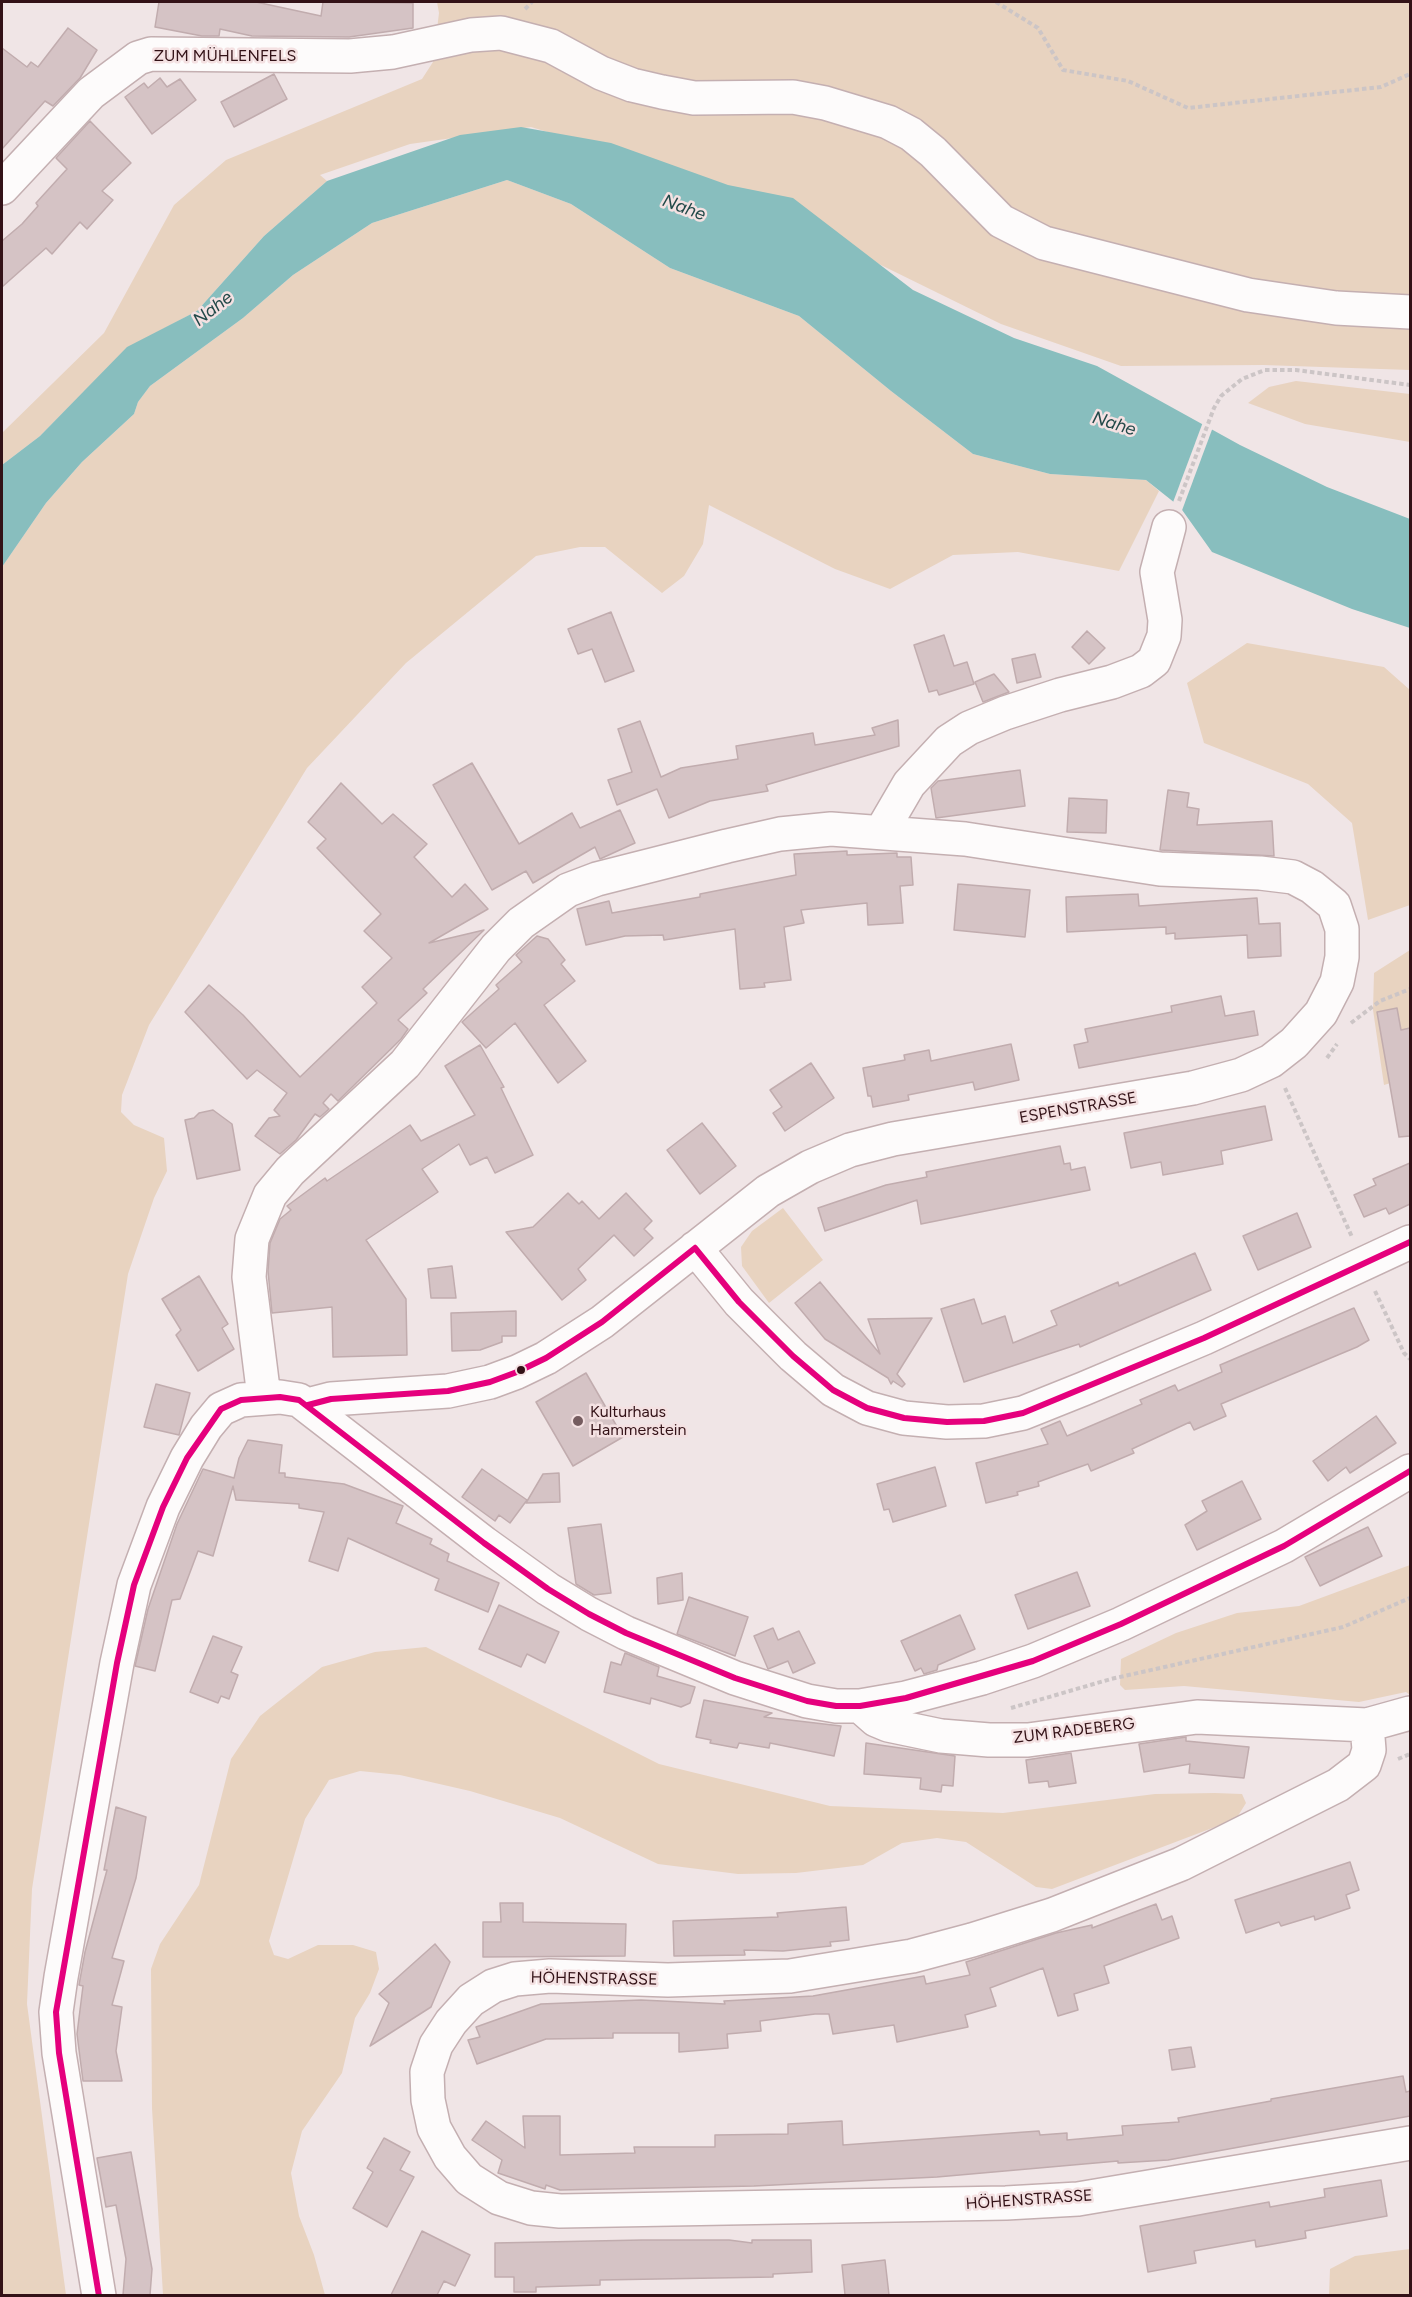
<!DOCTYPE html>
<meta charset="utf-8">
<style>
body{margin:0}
#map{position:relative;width:1412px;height:2297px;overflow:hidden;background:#f0e5e6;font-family:Figtree,sans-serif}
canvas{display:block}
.frame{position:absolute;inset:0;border:3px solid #331217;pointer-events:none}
</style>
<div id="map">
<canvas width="1412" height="2297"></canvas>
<div class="frame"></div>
</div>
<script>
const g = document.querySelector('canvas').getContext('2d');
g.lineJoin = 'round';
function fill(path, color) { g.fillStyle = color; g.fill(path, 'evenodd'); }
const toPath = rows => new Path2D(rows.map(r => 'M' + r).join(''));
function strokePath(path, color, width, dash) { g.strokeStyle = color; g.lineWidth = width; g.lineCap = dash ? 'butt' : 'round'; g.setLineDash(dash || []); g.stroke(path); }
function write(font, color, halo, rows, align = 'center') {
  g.font = font + ' Figtree,sans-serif'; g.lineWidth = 5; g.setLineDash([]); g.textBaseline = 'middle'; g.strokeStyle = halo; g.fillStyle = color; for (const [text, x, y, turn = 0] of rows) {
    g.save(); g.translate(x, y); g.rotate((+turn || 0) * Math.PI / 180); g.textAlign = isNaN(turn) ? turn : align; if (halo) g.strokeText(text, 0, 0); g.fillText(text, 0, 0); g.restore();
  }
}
const green = toPath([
 [437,2,1410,2,1410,370,1263,365,1121,366,1001,324,712,182,531,127,410,144,320,175,327,181,264,236,197,311,127,348,40,436,2,465,2,433,104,333,174,205,226,160,422,79,433,62,439,13],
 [507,180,571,204,670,268,799,316,891,391,973,454,1050,474,1146,480,1159,491,1119,571,1018,552,953,555,890,589,835,569,709,505,703,544,684,576,662,593,605,547,580,547,536,556,406,663,307,768,149,1025,122,1095,121,1112,134,1125,164,1138,167,1171,154,1198,128,1274,32,1889,27,2004,66,2295,2,2296,2,567,46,503,82,462,134,414,138,402,150,386,243,318,293,275,372,223],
 [1296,381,1410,394,1410,442,1305,424,1248,403,1269,387],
 [1247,643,1384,667,1410,690,1410,905,1368,920,1352,823,1308,784,1204,743,1187,683],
 [1410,950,1410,1077,1384,1085,1373,1010,1374,973],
 [783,1208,823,1260,769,1303,742,1266,741,1247,752,1231],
 [1410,1565,1410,1695,1406,1692,1359,1702,1184,1686,1125,1690,1120,1685,1121,1659,1176,1633,1237,1613,1299,1606],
 [426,1647,659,1764,830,1806,1003,1813,1155,1794,1215,1793,1242,1794,1246,1803,1236,1819,1052,1889,1036,1887,966,1842,937,1838,902,1843,863,1865,796,1873,738,1874,658,1864,560,1818,470,1791,400,1775,360,1771,329,1780,305,1819,269,1941,274,1955,288,1959,318,1945,353,1945,376,1952,379,1969,370,1993,355,2018,342,2073,302,2131,291,2173,299,2216,314,2255,325,2295,163,2295,152,2108,151,1969,160,1944,199,1885,231,1759,260,1716,322,1667,375,1652],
 [1410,2249,1410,2295,1329,2295,1330,2269,1355,2256]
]);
const water = toPath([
 [521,127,611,143,728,185,793,198,913,290,1014,338,1097,366,1240,445,1327,487,1410,519,1410,628,1352,609,1212,552,1180,507,1146,480,1050,474,973,454,891,391,799,316,670,268,571,204,507,180,372,223,293,275,243,318,150,386,138,402,134,414,82,462,46,503,2,567,2,465,40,436,127,347,197,311,264,236,327,181,460,135]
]);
const pier = toPath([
 [1203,422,1213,427,1181,513,1172,505]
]);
const building = toPath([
 [159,2,256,2,321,16,323,2,413,3,413,28,349,37,252,36,220,29,219,36,202,36,155,27,159,2],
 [68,28,97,50,80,78,53,106,45,101,2,149,2,48,27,67,31,62,38,67,68,28],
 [274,74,287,99,234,127,221,102,274,74],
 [160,78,167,87,180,79,196,100,152,134,125,97,144,83,148,88,160,78],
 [90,121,131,163,102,191,113,200,87,229,80,222,52,254,46,248,2,287,2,241,22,224,38,206,36,203,67,169,56,158,90,121],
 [611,612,634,671,605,682,592,649,578,654,568,629,611,612],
 [1087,631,1105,648,1089,664,1072,647,1087,631],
 [944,635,954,666,967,662,974,684,939,695,937,690,929,692,914,645,944,635],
 [1035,654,1041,677,1017,683,1012,659,1035,654],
 [994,674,1009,692,983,702,975,682,994,674],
 [898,720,899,746,766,785,768,791,710,801,669,818,657,789,617,805,608,780,632,772,618,729,640,721,661,777,681,768,738,759,736,746,813,733,815,745,875,735,872,728,898,720],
 [472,763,519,844,572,813,580,828,620,810,635,843,600,859,595,847,533,883,526,871,492,890,433,785,472,763],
 [1020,770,1025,806,936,818,931,788,938,781,1020,770],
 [341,783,382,824,393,814,427,844,414,857,452,897,465,884,488,909,429,943,484,930,423,989,427,993,398,1020,408,1029,401,1039,338,1101,331,1094,323,1103,329,1109,320,1117,315,1114,296,1140,280,1154,255,1136,269,1118,280,1116,274,1110,287,1093,257,1070,247,1079,185,1012,209,985,243,1015,300,1077,377,1003,362,987,392,958,364,931,381,914,317,848,326,839,308,822,341,783],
 [1168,790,1189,793,1187,807,1199,809,1197,825,1272,821,1274,856,1160,850,1168,790],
 [1069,798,1107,800,1106,833,1067,832,1069,798],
 [847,851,847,855,897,853,897,857,911,857,913,885,900,886,903,923,868,925,867,903,801,910,804,923,784,927,791,980,764,983,765,987,740,989,735,929,664,940,663,935,625,936,586,945,577,909,609,901,612,913,700,897,700,894,796,875,794,854,847,851],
 [958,884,1030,890,1025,937,954,930,958,884],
 [1138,894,1139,906,1257,898,1259,924,1280,923,1281,956,1248,958,1247,935,1175,939,1175,933,1166,934,1166,927,1067,932,1066,897,1138,894],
 [537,936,548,939,565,960,561,964,575,981,544,1005,586,1061,558,1083,515,1023,486,1048,462,1022,499,989,496,985,522,962,516,955,537,936],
 [1221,996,1225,1016,1254,1011,1258,1035,1079,1068,1074,1045,1088,1042,1085,1029,1172,1012,1171,1006,1221,996],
 [1397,1008,1401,1030,1410,1028,1410,1136,1399,1137,1377,1012,1397,1008],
 [1011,1044,1019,1080,975,1090,973,1082,908,1095,909,1100,873,1107,871,1096,868,1096,863,1068,905,1060,904,1055,929,1050,931,1061,1011,1044],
 [480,1045,504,1087,501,1088,533,1155,495,1173,487,1157,470,1165,459,1144,422,1169,438,1192,366,1240,406,1299,407,1355,333,1357,332,1307,272,1313,268,1271,270,1243,280,1219,291,1210,287,1206,325,1178,327,1181,410,1125,421,1141,475,1115,445,1066,480,1045],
 [811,1063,834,1098,785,1131,773,1113,782,1107,770,1090,811,1063],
 [1265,1106,1272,1140,1221,1151,1223,1164,1163,1175,1161,1162,1131,1168,1124,1133,1265,1106],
 [213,1110,232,1124,240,1170,197,1179,185,1120,194,1118,199,1113,213,1110],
 [702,1123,736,1166,700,1194,667,1150,702,1123],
 [1060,1146,1064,1164,1070,1163,1071,1170,1085,1167,1090,1190,921,1224,917,1200,825,1231,818,1208,886,1185,927,1177,926,1172,1060,1146],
 [1410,1163,1410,1204,1389,1214,1386,1208,1364,1217,1354,1195,1376,1185,1373,1179,1410,1163],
 [568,1193,579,1204,582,1201,599,1219,626,1193,652,1221,644,1229,653,1238,634,1256,614,1235,578,1269,586,1280,562,1300,506,1232,533,1227,568,1193],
 [1297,1213,1311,1247,1258,1270,1243,1236,1297,1213],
 [1195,1253,1211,1290,1080,1347,1079,1344,964,1382,941,1309,974,1299,982,1324,1005,1316,1013,1343,1057,1325,1051,1311,1118,1282,1119,1286,1195,1253],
 [452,1266,456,1298,431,1298,428,1269,452,1266],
 [199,1276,228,1324,222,1328,234,1349,198,1371,176,1335,181,1330,162,1299,199,1276],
 [820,1282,880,1354,868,1319,932,1318,897,1374,905,1384,902,1387,893,1381,891,1384,888,1378,825,1339,795,1303,820,1282],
 [1354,1308,1369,1340,1357,1347,1221,1404,1226,1416,1194,1430,1190,1422,1132,1449,1134,1453,1091,1471,1088,1464,1038,1482,1039,1486,1017,1492,1018,1495,986,1503,976,1463,1048,1444,1041,1429,1060,1421,1067,1436,1142,1404,1140,1400,1175,1385,1178,1391,1222,1372,1220,1365,1354,1308],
 [516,1311,516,1336,502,1336,502,1342,480,1350,452,1351,451,1313,516,1311],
 [586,1373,623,1437,573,1466,536,1402,586,1373],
 [156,1384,190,1393,179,1435,144,1427,156,1384],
 [1376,1416,1396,1443,1350,1473,1346,1467,1328,1481,1313,1461,1376,1416],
 [248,1440,282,1445,279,1473,285,1473,285,1477,344,1484,403,1506,396,1523,432,1539,430,1544,449,1554,447,1561,499,1583,488,1612,435,1590,439,1579,348,1538,338,1571,309,1561,324,1512,299,1508,299,1504,236,1500,233,1486,213,1556,198,1551,180,1599,172,1600,155,1671,135,1666,148,1609,177,1524,203,1469,234,1478,239,1458,248,1440],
 [935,1467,946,1506,893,1522,889,1509,884,1510,877,1484,935,1467],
 [482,1469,527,1500,510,1523,499,1515,495,1521,462,1497,482,1469],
 [559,1473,560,1502,526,1503,543,1474,559,1473],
 [1242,1481,1261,1519,1197,1550,1185,1525,1207,1511,1202,1501,1242,1481],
 [601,1524,611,1593,594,1595,576,1584,568,1528,601,1524],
 [1368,1527,1382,1556,1320,1586,1305,1557,1368,1527],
 [1077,1572,1090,1606,1028,1629,1015,1595,1077,1572],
 [682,1573,683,1600,658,1604,657,1578,682,1573],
 [689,1597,748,1617,735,1656,677,1634,689,1597],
 [499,1605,559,1632,545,1663,527,1654,521,1667,479,1649,499,1605],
 [960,1615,975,1649,938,1665,937,1670,924,1674,921,1668,915,1671,901,1641,960,1615],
 [773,1628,778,1640,799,1631,815,1663,793,1673,788,1661,768,1669,754,1636,773,1628],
 [213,1636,242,1647,231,1672,238,1675,229,1699,221,1696,218,1703,190,1692,213,1636],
 [625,1653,659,1667,657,1676,695,1687,690,1703,681,1707,651,1698,650,1704,604,1692,611,1662,621,1665,625,1653],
 [704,1700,772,1713,764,1717,841,1726,834,1756,770,1743,769,1748,739,1743,737,1748,710,1743,711,1740,696,1737,704,1700],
 [1186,1737,1186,1741,1249,1747,1244,1778,1189,1773,1190,1764,1144,1772,1139,1744,1186,1737],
 [866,1743,955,1756,953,1786,942,1785,941,1792,920,1789,921,1778,864,1774,866,1743],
 [1071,1753,1076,1783,1049,1787,1048,1781,1029,1783,1026,1760,1071,1753],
 [116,1807,146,1817,136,1878,112,1958,124,1961,112,2005,122,2007,116,2051,122,2081,83,2081,77,2034,83,1986,79,1985,85,1952,107,1870,104,1870,116,1807],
 [1350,1862,1359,1890,1346,1895,1350,1908,1315,1920,1314,1916,1281,1926,1279,1922,1246,1933,1235,1900,1350,1862],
 [500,1903,523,1903,523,1922,626,1924,625,1956,483,1957,483,1922,501,1922,500,1903],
 [1156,1904,1162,1920,1172,1916,1179,1938,1104,1966,1109,1983,1074,1994,1078,2010,1058,2016,1043,1968,990,1988,996,2006,965,2015,968,2027,897,2042,894,2025,833,2034,829,2014,815,2014,760,2021,761,2031,727,2034,728,2048,679,2052,679,2033,613,2033,613,2038,546,2039,477,2064,468,2040,480,2037,476,2027,541,2004,641,2000,725,2004,724,2001,813,1996,924,1976,926,1984,970,1975,966,1962,1056,1933,1092,1925,1092,1928,1156,1904],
 [846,1907,849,1940,830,1942,831,1946,783,1951,744,1950,745,1955,674,1956,673,1921,778,1917,777,1913,846,1907],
 [435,1944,450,1962,431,2007,370,2046,389,2003,379,1994,435,1944],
 [1191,2047,1195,2067,1172,2070,1169,2050,1191,2047],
 [1403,2076,1406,2092,1410,2091,1410,2116,1168,2160,1118,2163,1118,2161,937,2177,754,2186,560,2190,546,2185,545,2189,498,2173,502,2160,472,2140,486,2121,525,2148,523,2116,560,2116,560,2155,635,2153,634,2147,715,2147,715,2135,788,2134,788,2124,842,2121,843,2145,1039,2131,1040,2135,1067,2133,1067,2140,1123,2135,1122,2126,1179,2122,1178,2118,1271,2101,1271,2099,1403,2076],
 [384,2138,410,2152,400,2170,414,2177,387,2227,353,2208,373,2172,367,2168,384,2138],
 [131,2152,152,2269,150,2295,123,2295,126,2259,116,2205,106,2207,97,2158,131,2152],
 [1381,2180,1387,2216,1305,2231,1306,2238,1268,2245,1256,2247,1255,2240,1194,2251,1196,2263,1148,2272,1140,2226,1269,2202,1270,2207,1325,2197,1324,2189,1381,2180],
 [422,2231,470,2255,455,2286,444,2281,437,2295,391,2295,422,2231],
 [642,2240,729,2240,752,2243,752,2240,811,2240,812,2272,773,2274,773,2277,600,2280,600,2285,536,2287,536,2292,514,2292,514,2277,495,2277,495,2243,642,2240],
 [885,2260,889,2295,845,2295,842,2265,885,2260]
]);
const path = toPath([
 [996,2,1038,28,1063,70,1128,81,1188,108,1381,87,1410,74],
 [525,9,532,2],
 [1179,501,1214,408,1221,396,1242,379,1265,370,1296,370,1410,385],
 [1351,1023,1380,1001,1410,989],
 [1327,1058,1337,1044],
 [1285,1088,1352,1237],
 [1375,1291,1404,1353,1410,1359],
 [1011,1708,1111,1679,1343,1627,1410,1598],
 [1398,1759,1410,1754]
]);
const minor = toPath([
 [2,188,91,93,138,58,151,54,350,56,393,52,471,35,501,33,551,46,601,73,632,85,662,92,694,98,793,97,825,103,888,122,911,134,933,152,1001,221,1044,243,1248,295,1336,308,1410,312],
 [881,832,909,784,949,741,969,728,1005,713,1060,695,1112,682,1141,671,1154,661,1164,636,1165,620,1157,572,1169,527],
 [695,1248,739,1302,793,1356,833,1390,867,1408,904,1418,947,1422,984,1421,1023,1413,1083,1389,1204,1338,1410,1242],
 [264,1397,249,1277,252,1239,270,1195,290,1171,405,1064,496,948,521,923,568,890,597,879,727,846,780,834,831,829,965,839,1160,869,1260,873,1293,877,1312,887,1334,905,1342,929,1342,957,1337,982,1321,1013,1294,1043,1271,1061,1241,1075,1193,1088,893,1139,850,1150,810,1167,768,1191,602,1322,546,1358,517,1372,490,1382,448,1391,331,1399,308,1405],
 [860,1706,876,1720,888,1725,941,1736,989,1740,1028,1740,1197,1717,1367,1725,1410,1713],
 [1367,1725,1369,1750,1364,1765,1338,1785,1181,1864,1052,1915,972,1940,912,1956,790,1976,668,1980,550,1976,515,1979,493,1986,471,2000,451,2022,436,2045,427,2072,428,2100,434,2128,450,2157,469,2179,499,2198,531,2208,560,2211,1006,2203,1078,2199,1410,2143],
 [99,2296,59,2053,56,2012,61,1977,117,1663,134,1585,163,1507,187,1458,206,1427,221,1409,241,1400,280,1397,299,1400,484,1543,548,1589,589,1614,626,1633,735,1678,807,1701,836,1706,860,1706,906,1698,982,1678,1033,1661,1121,1624,1284,1546,1410,1471]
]);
const bus1 = toPath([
 [695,1248,739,1302,793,1356,833,1390,867,1408,904,1418,947,1422,984,1421,1023,1413,1204,1338,1410,1242],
 [308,1405,331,1399,448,1391,490,1382,517,1372,546,1358,602,1322,695,1248],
 [99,2296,59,2053,56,2012,117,1663,134,1585,163,1507,187,1458,221,1409,241,1400,280,1397,299,1400,484,1543,548,1589,589,1614,626,1633,735,1678,807,1701,836,1706,860,1706,906,1698,1033,1661,1121,1624,1284,1546,1410,1471]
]);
const markers = [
 [521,1370,5,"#331217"],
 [578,1421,6,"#755c5f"]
];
const streetNames = [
 ["ZUM MÜHLENFELS",225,56],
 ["ESPENSTRASSE",1078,1108,-10],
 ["ZUM RADEBERG",1074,1731,-7],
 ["HÖHENSTRASSE",594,1979,1],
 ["HÖHENSTRASSE",1029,2200,-4]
];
const poiNames = [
 ["Kulturhaus",590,1412],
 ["Hammerstein",590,1430]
];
const waterNames = [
 ["Nahe",684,208,20],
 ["Nahe",213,309,-38],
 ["Nahe",1114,424,17]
];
fill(green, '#e8d3c0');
fill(water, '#88bebe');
fill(pier, '#f0e5e6');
fill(building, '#d5c3c5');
strokePath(building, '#c1acae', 1.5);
strokePath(minor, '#c4afb1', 36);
strokePath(path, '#ccc5c6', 4, [4.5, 3]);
strokePath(minor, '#fdfbfb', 33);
strokePath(bus1, '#e5007d', 6);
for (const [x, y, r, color] of markers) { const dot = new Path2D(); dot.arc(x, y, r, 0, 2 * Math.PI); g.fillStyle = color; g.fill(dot); strokePath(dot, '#f4e1e2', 2); }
write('16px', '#331217', '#f4e1e2', streetNames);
write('16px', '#331217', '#f4e1e2', poiNames, 'left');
write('italic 18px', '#224949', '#f4e1e2', waterNames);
</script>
